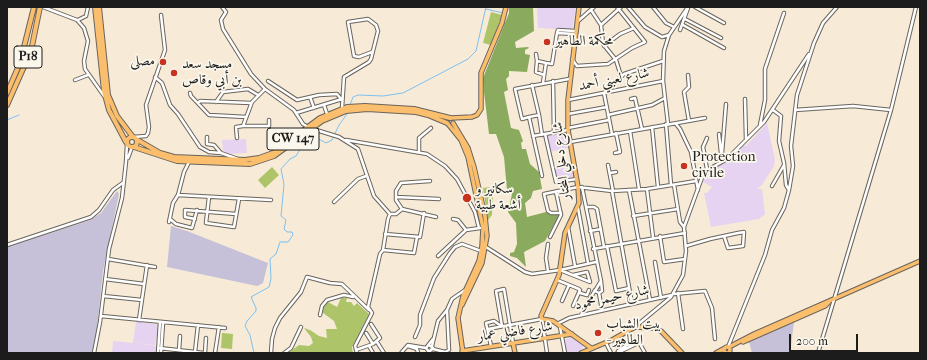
<!DOCTYPE html>
<meta charset="utf-8">
<style>
body{margin:0}
#map{position:relative;width:927px;height:360px;overflow:hidden;background:#f7ebd7;font-family:"IM FELL French Canon",serif}
canvas{display:block}
.frame{position:absolute;inset:0;border:8px solid #1c1c1c;pointer-events:none}
.scale{position:absolute;left:789px;top:334px;width:69px;height:18px;box-sizing:border-box;border:2px solid #1c1c1c;border-top:0;padding-left:5px;font-size:12px;line-height:14px;white-space:nowrap;color:#1c1c1c;-webkit-text-stroke:3px #fbf7ec;paint-order:stroke}
</style>
<div id="map">
<canvas width="927" height="360"></canvas>
<div class="frame"></div>
<div class="scale">200 m</div>
</div>
<script>
const g = document.querySelector('canvas').getContext('2d');
g.lineJoin = 'round';
function fill(path, color) { g.fillStyle = color; g.fill(path, 'evenodd'); }
const toPath = rows => new Path2D(rows.map(r => 'M' + r).join(''));
function strokePath(path, color, width, dash) { g.strokeStyle = color; g.lineWidth = width; g.lineCap = dash ? 'butt' : 'round'; g.setLineDash(dash || []); g.stroke(path); }
function write(font, color, halo, rows, align = 'center') {
  g.font = font + ' "IM FELL French Canon",Amiri,serif'; g.lineWidth = 3.5; g.setLineDash([]); g.textBaseline = 'middle'; g.strokeStyle = halo; g.fillStyle = color; for (const [text, x, y, turn = 0] of rows) {
    g.save(); g.translate(x, y); g.rotate((+turn || 0) * Math.PI / 180); g.textAlign = isNaN(turn) ? turn : align; if (halo) g.strokeText(text, 0, 0); g.fillText(text, 0, 0); g.restore();
  }
}
const built = toPath([
 [537,7,576,7,572,30,538,28],
 [767,123,775,160,774,166,762,185,757,189,762,189,765,214,759,219,711,227,704,193,707,193,712,187,703,182,708,171,727,162,744,145,746,146],
 [566,132,569,148,549,152,546,136],
 [246,139,247,153,228,154,223,152,222,140],
 [572,165,575,177,556,180,554,168],
 [136,321,159,325,155,345,133,343,158,346,157,353,112,353,113,341,133,343],
 [572,338,584,346,578,353,567,353,565,339]
]);
const industrial = toPath([
 [117,191,119,194,103,271,97,328,92,353,7,353,7,247,90,220,101,213],
 [171,226,187,231,268,263,263,283,257,286,167,267],
 [794,322,790,353,752,353,749,342]
]);
const green = toPath([
 [491,12,502,15,491,45,483,43],
 [272,167,279,175,265,188,258,180],
 [490,187,493,195,492,215,488,220,483,188],
 [341,298,347,298,346,302,351,302,354,306,357,303,369,314,352,347,353,353,288,353,299,345,309,346,313,343,311,337,304,328,310,330,319,336,327,338,326,329,337,329,334,321,323,313,323,308,328,302,337,307],
 [222,333,233,334,232,349,221,348]
]);
const forest = toPath([
 [509,7,533,7,534,31,515,42,516,48,528,47,529,48,525,50,525,54,530,55,527,72,509,71,509,76,506,79,508,90,504,92,511,128,519,130,523,141,521,143,522,149,526,149,530,164,539,172,542,189,533,191,531,198,525,203,527,217,546,212,559,215,545,241,524,252,526,267,517,258,510,256,510,253,514,252,517,244,516,223,508,212,512,194,507,190,504,157,496,134,489,134,484,92,483,78,509,13]
]);
const stream = toPath([
 [486,9,503,13],
 [350,105,353,97,358,95,383,96,403,93,468,59,476,51,486,7],
 [7,120,19,115],
 [254,353,250,335,245,326,247,321,256,311,256,308,251,297,269,287,271,279,270,259,276,254,280,242,288,242,293,235,292,232,287,232,284,229,286,220,281,216,284,184,281,169,290,159,296,156,302,146,313,136,326,143,332,140,339,125,347,114]
]);
const minor = toPath([
 [43,7,77,20,84,28,88,41,84,61,85,69,104,96],
 [222,7,226,12,221,20,223,29,251,74,265,89,294,110,303,124,308,127],
 [628,7,645,27,662,37,669,35],
 [653,7,666,23,674,27],
 [695,7,724,23],
 [591,10,601,25,603,44,616,60,621,76],
 [685,19,721,38],
 [78,20,86,16,88,7],
 [577,22,594,7],
 [601,25,621,7],
 [683,25,724,48],
 [680,30,688,8],
 [557,33,558,30,575,31],
 [557,33,575,34],
 [604,46,620,34,634,28],
 [536,54,537,61],
 [572,59,577,66,608,64,632,48,645,42,617,7],
 [544,75,536,72,537,61,546,63],
 [688,75,689,87,684,92,689,121],
 [155,77,162,83,170,105,178,114,200,147,209,152,221,153,238,159],
 [75,80,88,75],
 [268,81,297,100,319,95,337,94,341,99],
 [553,81,554,133],
 [543,83,546,63,552,64,557,33],
 [532,85,539,115],
 [190,93,191,96,209,115,246,117],
 [310,97,314,108],
 [631,99,635,98,642,129],
 [745,99,746,139],
 [568,100,663,81],
 [216,102,223,92,248,89,258,95],
 [198,103,200,101,251,103],
 [324,105,327,114],
 [342,108,344,77,369,62,371,59,378,31,376,25,368,19,348,22,354,56,359,57,372,52],
 [773,110,781,116,779,141,784,163,786,185,789,190],
 [795,110,853,106,891,110],
 [296,113,342,99],
 [568,114,607,107],
 [608,115,652,105,665,98],
 [529,117,522,119,515,89,569,79],
 [666,124,671,185],
 [668,124,663,81,664,51,669,35,688,7],
 [676,124,680,129,691,152,698,190],
 [760,125,765,100,765,69,784,13],
 [243,126,269,126,269,120],
 [652,127,658,187],
 [568,128,609,120],
 [313,129,339,137,358,149,374,196,390,214],
 [630,131,639,189],
 [545,134,556,182,577,179],
 [612,134,604,93,624,74,663,61],
 [719,134,722,162],
 [533,136,568,130],
 [133,137,146,136,148,133,149,127,146,105,165,50,161,15],
 [207,137,207,144,214,145,221,153],
 [237,138,236,127,243,126,252,102,265,89],
 [707,138,703,147,707,169],
 [346,140,427,154,445,166,457,179,475,212,479,228],
 [570,142,705,118],
 [419,152,419,138,431,128],
 [615,153,620,152,616,133],
 [722,153,726,104],
 [128,158,132,147],
 [608,165,613,191],
 [610,173,616,172],
 [542,176,529,117,539,115,542,135],
 [674,185,680,222,684,227],
 [772,186,784,165],
 [582,187,601,281],
 [647,189,653,237],
 [629,190,650,300],
 [612,191,632,304],
 [178,195,271,200],
 [209,197,206,223,234,227,239,199],
 [396,197,439,199],
 [334,202,358,179,366,176],
 [586,207,594,207,597,209,604,247],
 [578,208,588,263],
 [402,209,436,217],
 [561,213,551,213,548,211,544,194,578,187,612,191,647,189,696,181],
 [633,216,678,209],
 [170,219,176,224,192,228,197,210],
 [195,219,185,217,185,210,236,214],
 [453,219,458,220,466,230],
 [169,222,173,203,178,195,184,172,189,162],
 [568,227,575,266],
 [590,231,601,229],
 [385,234,420,237,424,213],
 [660,236,664,262,685,259],
 [550,237,561,215,556,192],
 [7,245,91,217,99,210,113,190,124,182],
 [607,246,616,291,629,288],
 [686,246,710,239,738,233,744,232,743,246,728,248,724,236],
 [486,247,525,272,532,274,560,270,590,282,587,272,573,275],
 [593,249,685,233],
 [383,250,414,253,417,237],
 [438,256,466,230,480,228],
 [108,259,155,267],
 [655,262,661,298],
 [560,270,596,262],
 [548,271,546,258,548,244],
 [105,279,144,284],
 [557,280,579,289,580,293,587,295,589,290],
 [599,293,595,291,601,281,602,291,599,293,602,310],
 [678,293,683,329],
 [674,294,705,291,712,308,715,339],
 [103,296,142,300],
 [562,301,569,285],
 [573,306,580,290],
 [320,315,322,306,327,300,344,295,353,297],
 [581,315,595,290],
 [101,316,225,328],
 [139,320,147,265],
 [557,324,569,318,672,295],
 [502,326,496,291,504,289,513,343],
 [636,326,671,297,683,275,686,251,684,227,704,172,727,159,764,122,809,54],
 [560,327,565,353],
 [488,329,542,319,547,353],
 [366,333,373,344],
 [415,337,420,325,420,315,434,278,450,253,455,247,462,244,481,251],
 [377,342,384,353],
 [606,343,611,353],
 [429,345,433,348,429,352,426,348,433,339],
 [369,346,373,353],
 [408,346,417,349,418,353],
 [432,346,438,321,447,310,452,299,465,290],
 [491,346,486,323,494,321,501,326],
 [728,347,765,255,772,230,784,208,789,190,793,166,791,146,797,95,814,43,823,23,837,7],
 [159,348,204,353],
 [433,349,445,352,449,350,447,310],
 [179,350,180,336],
 [356,350,373,344,380,338,371,324],
 [618,351,633,341],
 [195,352,198,325],
 [94,353,100,322,109,249,122,198,126,162,127,144],
 [158,353,160,322],
 [161,353,163,323],
 [205,353,206,338],
 [215,353,219,327],
 [271,353,272,339,275,328,280,318,301,292,307,277,330,283,342,284,369,310],
 [284,353,291,348,301,327],
 [357,353,355,346,372,313,368,307,380,254,383,250,388,219,390,214,396,214,402,209,396,200,396,191,401,183,430,181],
 [401,353,408,345,426,348],
 [617,353,638,343,640,344,645,353],
 [730,353,730,352],
 [818,353,891,110,916,7]
]);
const major = toPath([
 [579,7,568,100,568,130,578,187,579,203,565,233,559,275,541,316,542,319,553,321,591,348],
 [451,118,472,117,477,115,481,109,481,73,502,23,506,7],
 [453,123,468,148,474,167,485,216,487,236,482,263,462,305],
 [448,124,461,140,468,157,483,228,482,246,479,261,463,296,458,318,463,353],
 [743,342,825,306,829,302],
 [513,343,515,353],
 [729,347,754,334,920,261],
 '724 350a3 3 0 1 1 6 0a3 3 0 1 1-6 0Z',
 [462,351,572,334],
 [581,353,612,340,635,327,653,328,661,331,682,353],
 [716,353,725,348]
]);
const highway = toPath([
 [95,7,104,91,109,110,126,142],
 [99,7,108,95,117,116,133,137],
 [7,93,20,63,34,7],
 [7,105,31,51,40,7],
 '127 142a5 5 0 1 1 10 0a5 5 0 1 1-10 0Z',
 [136,139,160,153,174,157,245,160,259,158,273,153,320,118,347,107,365,106,414,109,450,118],
 [134,147,177,161,250,164,274,156,322,121,346,111,367,109,416,112,428,115,447,123]
]);
const markers = [
 [547,42,4,"#c8321e"],
 [163,62,4,"#c8321e"],
 [174,73,4,"#c8321e"],
 [684,166,4,"#c8321e"],
 [467,198,5,"#c8321e"],
 [598,333,4,"#c8321e"]
];
const shields = [
 [28,57,28],
 [293,139,52]
];
const shieldNames = [
 ["P18",28,57],
 ["CW 147",293,139]
];
const poiNames = [
 ["محكمة الطاهير",555,42],
 ["مصلى",155,62,"right"],
 ["مسجد سعد",182,65],
 ["بن أبي وقاص",182,81],
 ["Protection",692,158],
 ["civile",692,174],
 ["سكانير و",476,190],
 ["أشعة طبية",476,206],
 ["بيت الشباب",606,325],
 ["- الطاهير",606,341]
];
const streetNames = [
 ["شارع لعبني أحمد",614,80,-11],
 ["شارع دخلي المختار",562,161,-96],
 ["شارع حيمر محمود",612,298,-12],
 ["شارع فاضلي عمار",515,332,-8]
];
fill(built, '#e5d3f1');
fill(industrial, '#c7c0d9');
fill(green, '#aec469');
fill(forest, '#8aaa5d');
strokePath(stream, '#7cbff2', 1);
strokePath(minor, '#69645d', 4.5);
strokePath(major, '#69645d', 5.5);
strokePath(highway, '#69645d', 6);
strokePath(minor, '#fff', 2.5);
strokePath(major, '#fabe6d', 3.5);
strokePath(highway, '#fabe6d', 4);
for (const [x, y, r, color] of markers) { const dot = new Path2D(); dot.arc(x, y, r, 0, 2 * Math.PI); g.fillStyle = color; g.fill(dot); strokePath(dot, '#fbf7ec', 1.5); }
for (const [x, y, w] of shields) { const box = new Path2D(); box.roundRect(x - w / 2, y - 11, w, 22, 3); g.fillStyle = '#fbf7ec'; g.fill(box); strokePath(box, '#1c1c1c', 1); }
write('bold 13px', '#1c1c1c', null, shieldNames);
write('14px', '#1c1c1c', '#fbf7ec', poiNames, 'left');
write('14px', '#1c1c1c', '#fbf7ec', streetNames);
</script>
